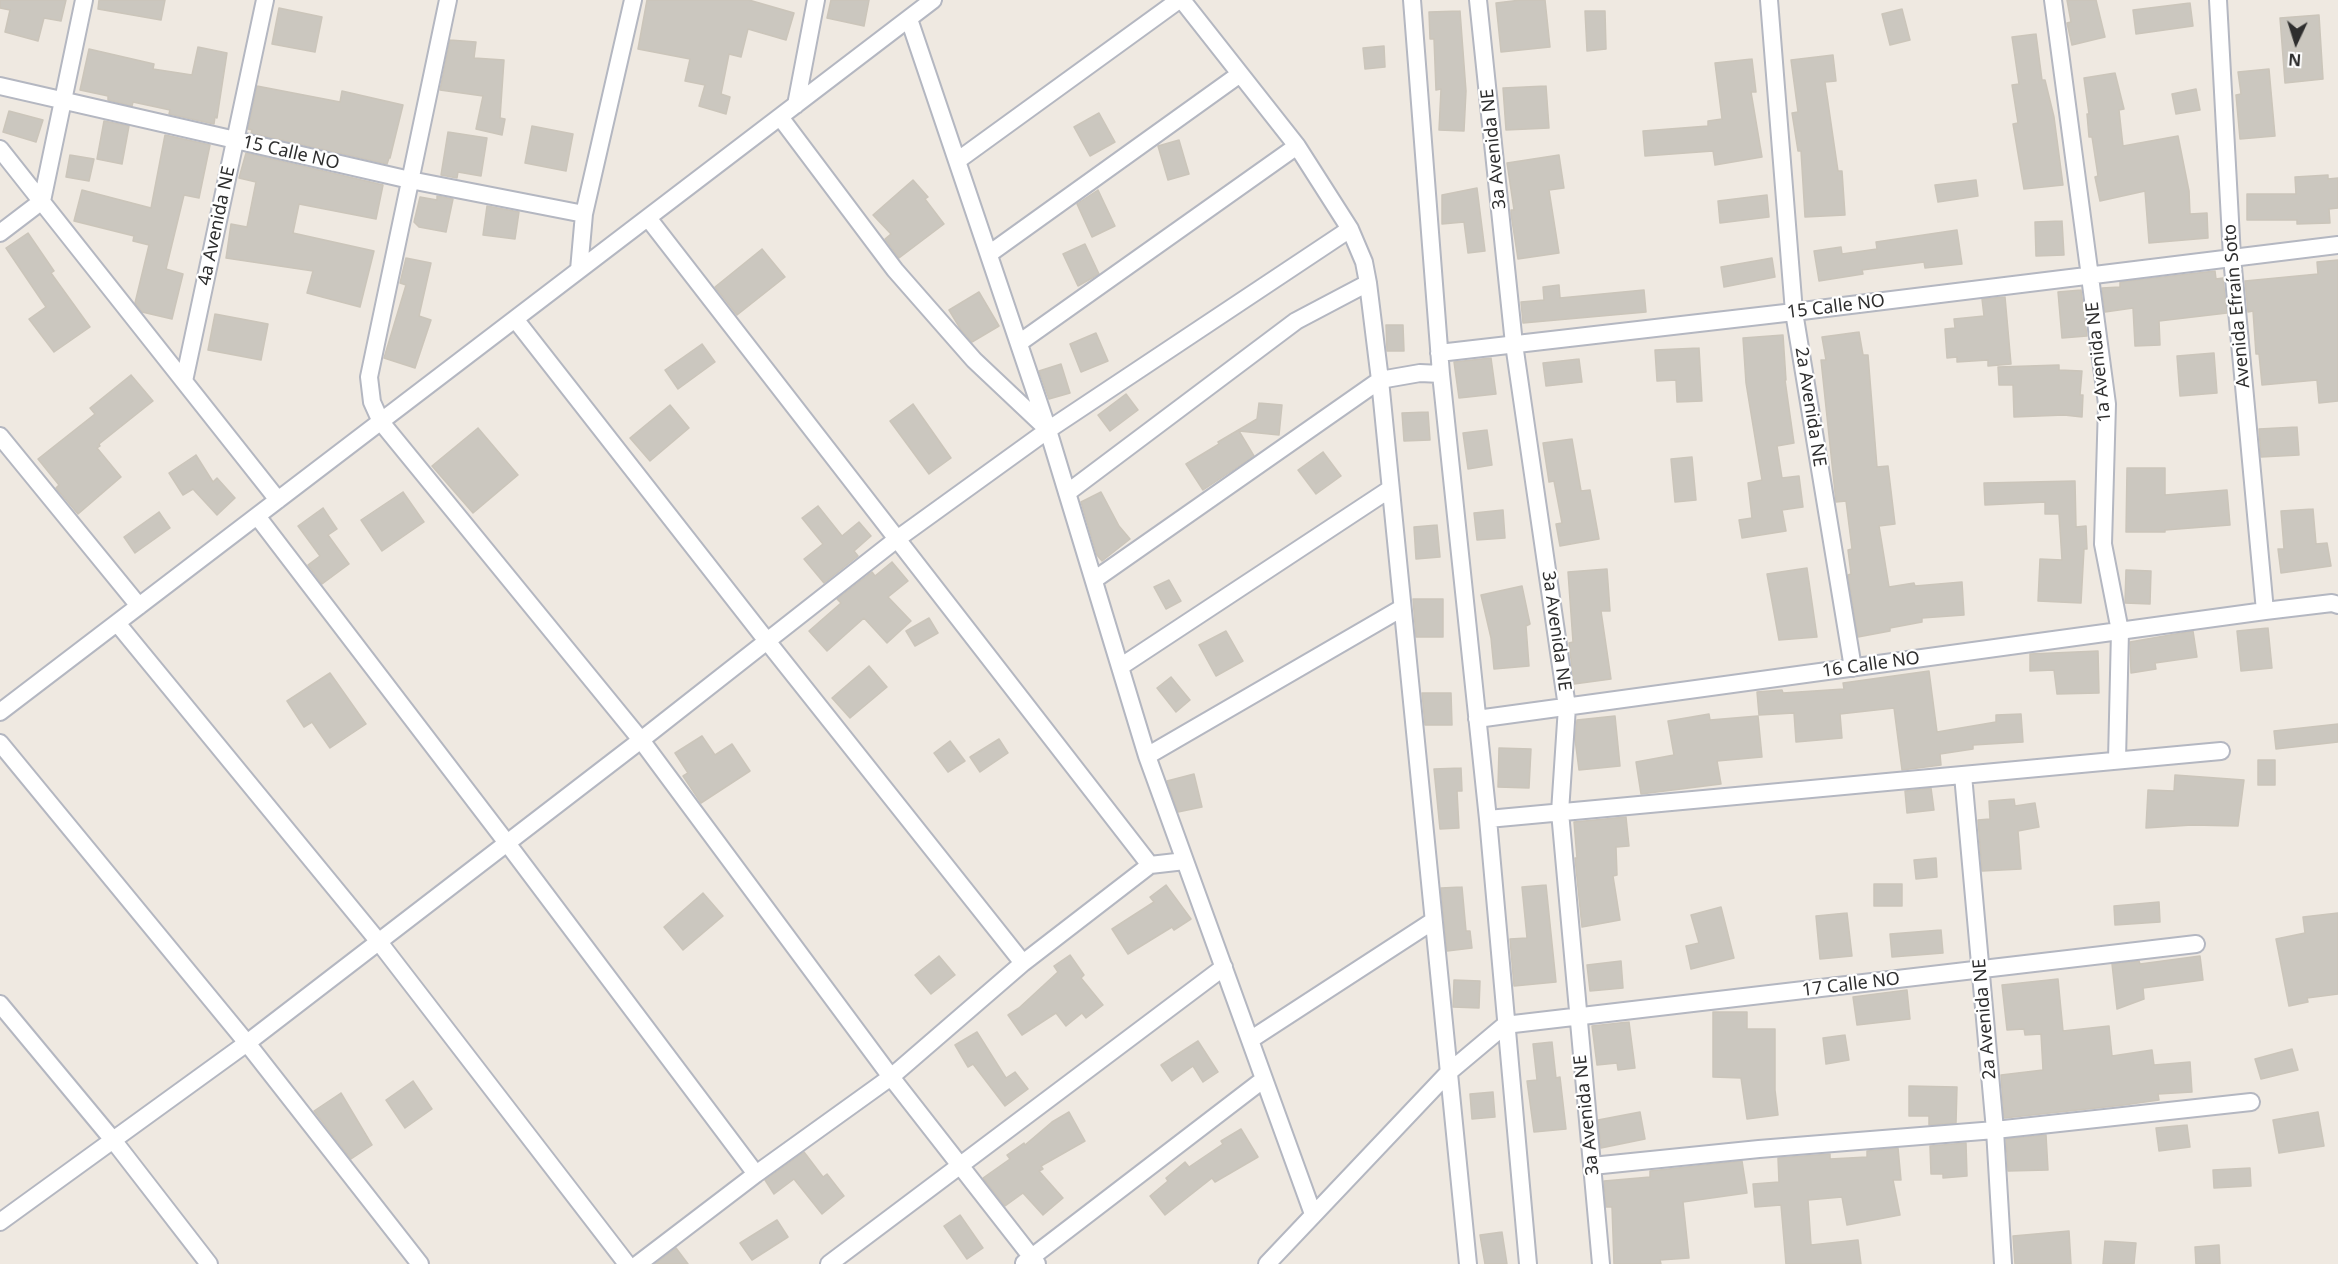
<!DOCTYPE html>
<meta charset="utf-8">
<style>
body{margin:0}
#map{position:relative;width:2338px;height:1264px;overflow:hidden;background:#efe9e1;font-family:"Noto Sans",sans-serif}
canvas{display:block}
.north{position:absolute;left:2266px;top:12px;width:60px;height:60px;-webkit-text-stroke:4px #fff;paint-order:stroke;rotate:184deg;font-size:16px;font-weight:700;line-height:24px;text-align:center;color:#2e2e2e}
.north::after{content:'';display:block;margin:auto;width:21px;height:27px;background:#2e2e2e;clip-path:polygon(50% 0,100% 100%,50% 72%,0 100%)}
</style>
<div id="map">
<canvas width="2338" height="1264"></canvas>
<div class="north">N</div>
</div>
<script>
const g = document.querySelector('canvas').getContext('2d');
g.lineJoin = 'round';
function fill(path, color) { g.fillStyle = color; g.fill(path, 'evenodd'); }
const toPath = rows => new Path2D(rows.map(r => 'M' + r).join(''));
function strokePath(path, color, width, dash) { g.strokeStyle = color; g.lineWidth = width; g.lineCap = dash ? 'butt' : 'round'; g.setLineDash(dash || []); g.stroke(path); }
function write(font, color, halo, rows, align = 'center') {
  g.font = font + ' "Noto Sans",sans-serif'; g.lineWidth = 4.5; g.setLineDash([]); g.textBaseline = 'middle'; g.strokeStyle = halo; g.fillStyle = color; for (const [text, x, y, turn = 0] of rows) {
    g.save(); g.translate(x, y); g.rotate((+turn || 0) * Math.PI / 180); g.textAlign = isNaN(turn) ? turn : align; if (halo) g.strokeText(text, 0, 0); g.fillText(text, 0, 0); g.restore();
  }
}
const building = toPath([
 [0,0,66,0,61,21,44,18,38,41,5,32,10,10,0,8,0,0],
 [99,0,165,0,161,20,98,9,99,0],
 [647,0,749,0,794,13,786,40,748,29,741,57,729,54,721,94,730,97,726,114,699,106,705,85,685,81,690,59,638,49,647,0],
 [831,0,869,0,864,26,827,18,831,0],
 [1521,0,1545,0,1550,47,1501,52,1496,3,1521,0],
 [2067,0,2096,0,2105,37,2072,45,2067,23,2071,22,2067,0],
 [2190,3,2193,26,2136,34,2133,10,2190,3],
 [279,8,322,17,315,52,272,44,279,8],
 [1902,9,1910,40,1890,45,1882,14,1902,9],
 [1460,11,1466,91,1464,131,1439,130,1441,89,1436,90,1434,39,1430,39,1429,12,1460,11],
 [1585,11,1605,11,1606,49,1587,51,1585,11],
 [2319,15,2323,79,2285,83,2280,18,2319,15],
 [2036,34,2042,80,2045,80,2054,117,2063,185,2024,189,2013,124,2018,123,2012,85,2019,84,2012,37,2036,34],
 [450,40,476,42,474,58,504,60,500,118,505,119,502,135,476,129,483,96,440,90,450,40],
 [1384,46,1385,67,1365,69,1363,48,1384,46],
 [198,47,227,53,217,118,215,117,214,124,169,114,170,110,133,102,132,106,108,100,108,96,80,90,89,49,154,64,153,69,192,75,198,47],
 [1833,55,1836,81,1825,82,1838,171,1842,171,1845,215,1805,217,1801,151,1798,151,1792,113,1798,112,1791,60,1833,55],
 [1752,59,1756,92,1751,92,1762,157,1715,165,1713,151,1645,156,1643,131,1708,126,1708,121,1722,119,1715,63,1752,59],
 [2269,69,2275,136,2240,139,2236,95,2241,94,2238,72,2269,69],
 [2115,73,2124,109,2119,110,2123,146,2178,136,2189,191,2190,214,2207,213,2208,238,2149,243,2145,191,2100,201,2095,177,2098,176,2092,137,2089,137,2087,114,2089,114,2084,78,2115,73],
 [257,86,340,102,342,91,403,105,390,158,389,158,387,164,251,133,252,130,248,129,257,86],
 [1546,86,1549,128,1506,130,1503,88,1546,86],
 [2196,89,2200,110,2176,114,2172,94,2196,89],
 [9,111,43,120,36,142,3,132,9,111],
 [1099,113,1115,142,1090,156,1074,127,1099,113],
 [104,121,129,126,122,164,97,159,104,121],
 [532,126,573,134,566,171,525,163,532,126],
 [448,132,487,138,481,176,458,172,457,178,441,175,448,132],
 [165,135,210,145,199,198,184,195,166,269,183,274,172,319,142,312,135,303,149,245,133,241,134,236,74,221,82,190,151,208,165,135],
 [1179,140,1189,174,1168,180,1158,146,1179,140],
 [246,153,383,185,376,219,299,204,293,233,374,251,360,307,307,293,313,271,226,258,231,224,247,227,256,182,239,178,246,153],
 [70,155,94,159,89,181,66,177,70,155],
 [1559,155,1564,188,1549,190,1559,253,1518,259,1511,214,1511,210,1514,210,1507,163,1559,155],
 [2328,175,2328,179,2338,178,2338,208,2329,209,2330,223,2297,224,2297,220,2247,220,2247,194,2296,194,2295,177,2328,175],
 [913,180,928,197,925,199,944,224,899,258,885,239,891,234,873,215,913,180],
 [1976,180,1978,196,1938,202,1935,185,1976,180],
 [1477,188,1485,251,1468,253,1464,222,1442,224,1442,195,1477,188],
 [1098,190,1115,226,1092,237,1077,204,1098,190],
 [1767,195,1769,217,1720,223,1718,201,1767,195],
 [437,196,453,199,446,232,419,227,414,222,420,197,437,200,437,196],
 [487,206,519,212,515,239,483,235,487,206],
 [2062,221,2064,255,2036,256,2035,222,2062,221],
 [1957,230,1962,264,1925,268,1924,262,1862,270,1863,274,1819,281,1814,251,1841,247,1842,254,1877,249,1876,242,1957,230],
 [28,233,54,271,51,273,90,327,54,352,29,319,46,307,6,248,28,233],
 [1085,244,1099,274,1078,286,1063,254,1085,244],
 [762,249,785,277,737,315,715,287,762,249],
 [406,258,431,263,419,316,431,320,415,368,384,358,406,285,400,283,406,258],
 [1772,258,1775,277,1724,287,1721,267,1772,258],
 [2338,260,2338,401,2319,403,2317,380,2262,385,2259,354,2256,354,2253,311,2248,312,2245,281,2318,274,2317,262,2338,260],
 [2215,271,2216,279,2223,278,2227,313,2159,321,2160,345,2135,346,2133,308,2105,312,2102,288,2120,287,2120,282,2215,271],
 [1559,285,1560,298,1644,290,1646,312,1523,323,1521,302,1544,300,1543,287,1559,285],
 [2081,290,2087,336,2062,338,2058,292,2081,290],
 [979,292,999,326,972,342,961,330,949,310,979,292],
 [2005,297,2011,364,1988,366,1988,360,1957,362,1957,357,1947,358,1945,329,1955,328,1954,319,1984,316,1982,299,2005,297],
 [215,314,268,324,261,360,208,350,215,314],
 [1386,325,1403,325,1404,351,1387,351,1386,325],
 [1859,332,1863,355,1868,355,1877,467,1888,466,1895,524,1879,526,1889,587,1914,583,1915,586,1962,582,1964,615,1922,618,1922,622,1890,628,1890,631,1858,637,1848,575,1851,574,1848,550,1852,549,1846,501,1836,502,1821,360,1826,360,1822,337,1859,332],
 [1096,333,1108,361,1081,372,1070,344,1096,333],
 [1783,335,1786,380,1785,380,1794,443,1777,446,1782,478,1799,476,1803,507,1782,510,1786,531,1742,538,1739,520,1752,518,1748,483,1762,480,1746,383,1743,338,1783,335],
 [702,344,715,362,678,389,665,370,702,344],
 [1699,348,1702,401,1677,402,1676,380,1657,381,1655,350,1699,348],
 [2214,353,2217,393,2180,396,2177,356,2214,353],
 [1491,358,1496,394,1459,398,1454,362,1491,358],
 [1579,359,1582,382,1546,386,1543,363,1579,359],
 [1061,364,1070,393,1049,399,1039,371,1061,364],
 [2059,365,2059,370,2082,371,2080,395,2083,395,2082,417,2064,415,2014,417,2013,385,1999,385,1998,367,2059,365],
 [131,375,153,401,99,444,100,446,97,448,121,477,78,514,56,488,59,485,38,459,95,414,90,408,131,375],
 [1126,394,1138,410,1110,431,1098,415,1126,394],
 [1259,403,1282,405,1279,435,1239,431,1254,456,1203,490,1186,464,1219,444,1218,442,1257,419,1259,403],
 [913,404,951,458,929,474,890,421,913,404],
 [670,405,689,428,650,461,630,438,670,405],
 [1428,412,1430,440,1404,441,1402,413,1428,412],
 [2297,427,2299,455,2261,457,2259,429,2297,427],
 [478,428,518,475,473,513,432,466,478,428],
 [1487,430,1492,465,1468,469,1463,433,1487,430],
 [1572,439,1581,491,1590,490,1599,539,1560,546,1556,524,1562,523,1554,481,1549,482,1543,443,1572,439],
 [1323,452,1341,476,1316,494,1298,470,1323,452],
 [196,455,213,482,217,478,235,498,217,515,193,489,183,495,169,473,196,455],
 [1692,457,1696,500,1675,502,1671,459,1692,457],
 [2127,468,2165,468,2165,495,2227,490,2230,525,2165,530,2165,532,2126,532,2127,468],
 [2075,481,2076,527,2086,526,2087,549,2084,549,2081,603,2038,601,2040,559,2062,560,2059,514,2045,514,2045,502,1985,505,1984,483,2075,481],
 [403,492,424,522,382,551,361,520,403,492],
 [1101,492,1119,526,1130,539,1102,561,1097,555,1081,502,1101,492],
 [818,506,842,536,859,522,871,536,854,551,858,556,824,583,804,559,823,544,802,518,818,506],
 [323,508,337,529,328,535,349,564,322,584,308,565,320,556,298,526,323,508],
 [2313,509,2316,544,2327,543,2331,566,2281,573,2278,549,2284,549,2281,511,2313,509],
 [1503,510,1505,538,1477,540,1474,513,1503,510],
 [159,512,170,528,135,553,124,537,159,512],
 [1437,525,1440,557,1416,559,1414,527,1437,525],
 [892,562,908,581,888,597,911,621,887,643,864,618,827,651,809,631,841,603,837,599,872,572,875,576,892,562],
 [1807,568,1817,637,1779,640,1767,574,1807,568],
 [1607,569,1610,611,1601,611,1611,679,1574,684,1569,643,1573,642,1568,572,1607,569],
 [2126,570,2151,571,2150,604,2125,603,2126,570],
 [1169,580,1181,601,1166,609,1154,587,1169,580],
 [1522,586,1530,624,1526,626,1529,666,1494,669,1491,638,1481,595,1522,586],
 [1413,599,1443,599,1443,637,1416,637,1413,599],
 [929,618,938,633,915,646,906,631,929,618],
 [2268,628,2272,668,2241,671,2237,631,2268,628],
 [1226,631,1243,661,1216,676,1199,645,1226,631],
 [2193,631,2197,657,2155,663,2156,669,2131,673,2130,642,2193,631],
 [2098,651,2099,693,2057,694,2054,670,2030,671,2030,654,2098,651],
 [869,666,887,687,850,718,832,698,869,666],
 [1929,671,1937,732,1996,722,1996,715,2021,714,2023,742,1973,745,1973,749,1940,754,1941,765,1902,770,1894,708,1840,714,1842,738,1796,742,1794,713,1759,715,1757,692,1782,690,1783,693,1844,689,1843,683,1929,671],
 [330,673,366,724,330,748,312,722,304,727,287,701,330,673],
 [1171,677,1190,700,1176,712,1157,688,1171,677],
 [1422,693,1451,693,1452,725,1425,725,1422,693],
 [1709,714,1710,720,1758,716,1762,757,1717,761,1721,784,1641,794,1636,762,1674,755,1668,721,1709,714],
 [1615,716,1620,766,1579,770,1575,739,1577,720,1615,716],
 [2338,724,2338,742,2276,749,2274,731,2338,724],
 [702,736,715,755,732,744,750,771,701,803,683,776,688,773,675,753,702,736],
 [999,739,1008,753,980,772,970,757,999,739],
 [950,741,965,761,948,772,934,753,950,741],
 [1499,748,1531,749,1529,788,1498,787,1499,748],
 [2258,760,2275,760,2275,785,2258,785,2258,760],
 [1461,768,1462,791,1457,791,1459,828,1440,829,1434,769,1461,768],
 [1194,774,1202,807,1178,812,1167,781,1194,774],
 [2175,775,2244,780,2238,826,2192,825,2146,828,2148,790,2174,791,2175,775],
 [1931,788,1934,810,1907,813,1905,791,1931,788],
 [2014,799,2015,806,2035,803,2039,827,2018,831,2021,869,1982,871,1978,820,1990,819,1989,801,2014,799],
 [1626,817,1629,846,1616,847,1617,875,1613,876,1620,920,1582,927,1575,858,1577,858,1574,822,1626,817],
 [1936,858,1937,877,1916,879,1914,860,1936,858],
 [1874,884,1902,884,1902,906,1874,906,1874,884],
 [1166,885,1191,919,1174,930,1172,927,1128,954,1112,929,1154,902,1150,897,1166,885],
 [1546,885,1556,982,1514,986,1510,939,1527,938,1522,887,1546,885],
 [1462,887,1466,931,1470,931,1472,948,1447,951,1441,888,1462,887],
 [703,893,723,916,683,950,664,927,703,893],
 [2159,902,2160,922,2115,925,2114,906,2159,902],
 [1721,907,1734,958,1691,969,1686,946,1699,943,1691,915,1721,907],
 [1847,913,1852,956,1820,959,1816,916,1847,913],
 [2338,913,2338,994,2307,998,2308,1002,2289,1006,2276,939,2305,933,2303,917,2338,913],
 [1941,930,1943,953,1892,957,1890,934,1941,930],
 [1070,955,1084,975,1081,978,1103,1005,1086,1018,1082,1013,1066,1026,1056,1013,1022,1035,1008,1015,1019,1008,1058,972,1054,966,1070,955],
 [939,956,955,975,931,994,915,975,939,956],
 [2200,956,2203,980,2143,988,2144,999,2117,1009,2112,964,2139,961,2140,964,2200,956],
 [1621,961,1623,988,1590,991,1587,965,1621,961],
 [2058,979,2063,1031,2109,1026,2112,1056,2152,1050,2154,1065,2190,1062,2192,1092,2158,1094,2159,1100,2124,1105,2004,1118,2001,1075,2043,1070,2041,1034,2025,1035,2024,1029,2007,1030,2002,985,2058,979],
 [1454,980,1480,981,1479,1008,1453,1007,1454,980],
 [1907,990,1910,1019,1857,1025,1853,997,1907,990],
 [1713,1012,1747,1012,1747,1029,1775,1029,1775,1090,1778,1115,1747,1119,1741,1078,1713,1077,1713,1012],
 [1629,1022,1635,1068,1618,1070,1617,1063,1597,1065,1592,1026,1629,1022],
 [977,1032,1006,1078,1015,1072,1028,1089,1005,1106,973,1064,968,1067,955,1045,977,1032],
 [1845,1035,1849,1060,1826,1064,1823,1038,1845,1035],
 [1198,1041,1218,1072,1203,1082,1193,1066,1172,1081,1161,1065,1198,1041],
 [1552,1042,1556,1078,1560,1077,1566,1129,1534,1132,1527,1081,1537,1080,1533,1044,1552,1042],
 [2292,1049,2298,1070,2261,1079,2255,1059,2292,1049],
 [413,1081,432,1109,405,1128,386,1100,413,1081],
 [1909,1086,1957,1087,1956,1123,1929,1125,1929,1116,1909,1116,1909,1086],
 [1493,1092,1495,1117,1472,1119,1470,1094,1493,1092],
 [341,1093,372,1145,351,1159,314,1111,341,1093],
 [1069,1112,1085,1141,1041,1166,1043,1169,1039,1171,1063,1198,1043,1215,1023,1193,1005,1206,983,1178,1010,1159,1007,1155,1024,1143,1025,1145,1052,1122,1069,1112],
 [1640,1112,1645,1139,1601,1148,1598,1120,1640,1112],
 [2318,1112,2324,1146,2279,1153,2273,1120,2318,1112],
 [2187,1125,2190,1147,2159,1151,2156,1128,2187,1125],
 [1241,1129,1258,1157,1215,1182,1212,1178,1165,1215,1150,1196,1168,1181,1166,1178,1185,1162,1189,1167,1223,1144,1221,1141,1241,1129],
 [2046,1135,2048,1170,2008,1171,2006,1139,2046,1135],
 [1966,1143,1967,1176,1943,1178,1943,1174,1931,1174,1930,1146,1966,1143],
 [1898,1148,1901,1180,1893,1180,1900,1215,1847,1225,1842,1197,1808,1200,1811,1245,1858,1240,1861,1264,1786,1264,1781,1205,1755,1207,1753,1184,1779,1182,1778,1158,1830,1154,1830,1159,1867,1157,1867,1151,1898,1148],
 [804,1152,823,1177,827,1174,844,1196,822,1214,794,1179,774,1194,765,1180,804,1152],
 [1742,1161,1747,1193,1683,1202,1689,1258,1660,1260,1661,1264,1614,1264,1612,1207,1606,1207,1604,1181,1650,1177,1650,1171,1742,1161],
 [2250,1168,2251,1186,2214,1188,2213,1170,2250,1168],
 [960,1215,983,1248,967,1259,944,1226,960,1215],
 [777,1220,788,1237,752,1260,740,1243,777,1220],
 [2069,1231,2071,1264,2015,1264,2013,1236,2069,1231],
 [1502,1232,1507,1264,1485,1264,1480,1235,1502,1232],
 [2105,1241,2136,1243,2134,1264,2103,1264,2105,1241],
 [2219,1245,2220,1264,2196,1264,2195,1247,2219,1245],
 [676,1248,688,1264,655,1264,676,1248]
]);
const minor = toPath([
 [448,0,369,377,372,402,381,422,641,740,891,1077,1037,1264],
 [1182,0,1297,146,1350,229,1364,262,1368,283,1380,380,1468,1264],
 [1412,0,1441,374,1488,819,1528,1264],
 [1478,0,1514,344,1567,707,1560,812,1601,1264],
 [1769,0,1794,312,1853,668],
 [2053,0,2107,404,2103,544,2120,631,2117,760],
 [2218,0,2232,257,2265,611],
 [909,19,1048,430,1147,756,1313,1214],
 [0,86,410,180,584,214],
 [796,105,816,0],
 [780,117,895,270,974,360,1045,427],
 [0,149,278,500],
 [957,161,1179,0],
 [648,218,1150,865],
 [0,233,42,201,84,0],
 [989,254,1240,74],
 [579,270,584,214,633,0],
 [515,319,767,641,1023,963],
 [1019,343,1297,146],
 [1439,353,1794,312,2338,245],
 [184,381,265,0],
 [0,436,139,606],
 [1067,493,1296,321,1368,283],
 [257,516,507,843,756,1174],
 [1094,580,1380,380,1420,373,1441,374],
 [117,623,379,942,627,1264],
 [1120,667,1390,489],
 [0,712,933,0],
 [1477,719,2265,611,2332,603,2338,605],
 [0,743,247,1043,420,1264],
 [1147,756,1402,608],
 [1963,775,1995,1130,2003,1264],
 [1488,819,2221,751],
 [0,1004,113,1140,209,1264],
 [1250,1040,1433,921],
 [1592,1166,1759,1149,1995,1130,2251,1102],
 [0,1222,247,1043,641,740,897,539,1048,430,1350,229],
 [1024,1263,1264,1079],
 [638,1264,756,1174,891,1077,1023,963,1150,865,1185,861],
 [829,1264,1224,967],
 [1267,1264,1449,1072,1505,1025,2196,944]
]);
const streetNames = [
 ["3a Avenida NE",1494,149,-96],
 ["15 Calle NO",291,153,13],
 ["4a Avenida NE",217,226,-78],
 ["Avenida Efraín Soto",2237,306,-95],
 ["15 Calle NO",1836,307,-7],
 ["1a Avenida NE",2099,362,-96],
 ["2a Avenida NE",1810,407,81],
 ["3a Avenida NE",1556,631,82],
 ["16 Calle NO",1871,665,-8],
 ["17 Calle NO",1851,985,-7],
 ["2a Avenida NE",1985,1019,-95],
 ["3a Avenida NE",1587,1115,-96]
];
fill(building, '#cbc7bf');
strokePath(building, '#cbc5ba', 1.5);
strokePath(minor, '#b4b7c1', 20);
strokePath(minor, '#fff', 16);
write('18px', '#2e2e2e', '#fff', streetNames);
</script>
